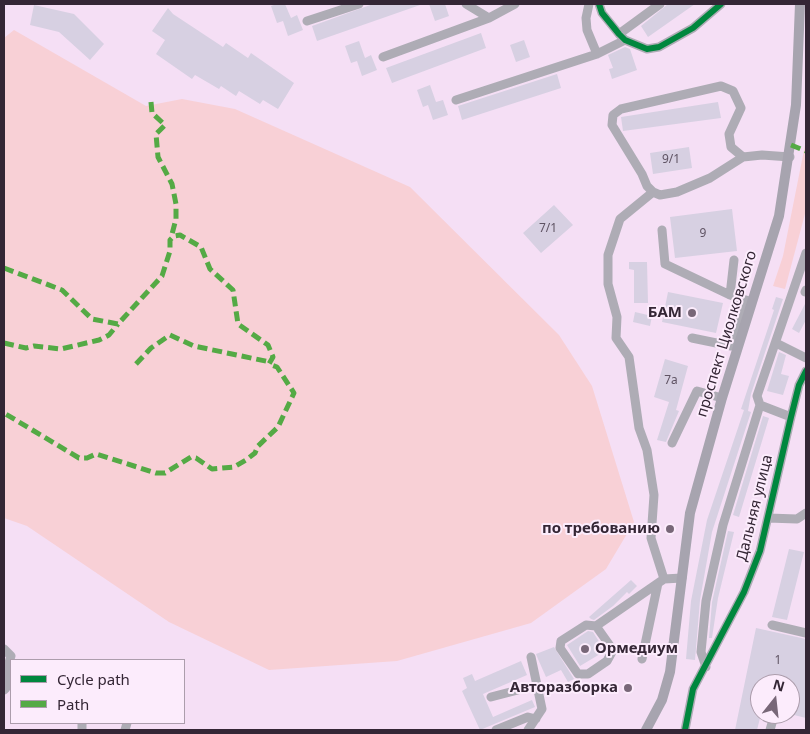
<!DOCTYPE html>
<meta charset="utf-8">
<style>
body{margin:0}
#map{position:relative;width:810px;height:734px;overflow:hidden;background:#f5dff5;font-family:"Noto Sans",sans-serif}
canvas{display:block}
.frame{position:absolute;inset:0;border:5px solid #342635;pointer-events:none}
.legend{position:absolute;left:10px;top:659px;width:175px;height:65px;box-sizing:border-box;background:#fcecfc;border:1px solid #ac9dac;margin:0;padding:6px 9px;list-style:none;font-size:15px;color:#342635}
.legend li{display:flex;align-items:center;gap:10px;height:25px}
.legend b{width:25px;border:1px solid #ac9dac}
.north{position:absolute;left:750px;top:674px;width:50px;height:50px;box-sizing:border-box;background:#fcecfc;border:1px solid #ac9dac;border-radius:50%;rotate:16deg;font-size:14px;font-weight:700;line-height:20px;text-align:center;color:#342635}
.north::after{content:'';display:block;margin:auto;width:18px;height:22px;background:#786778;clip-path:polygon(50% 0,100% 100%,50% 72%,0 100%)}
</style>
<div id="map">
<canvas width="810" height="734"></canvas>
<div class="frame"></div>
<ul class="legend">
<li><b style="height:6px;background:#00873e"></b>Cycle path</li>
<li><b style="height:6px;background:#54aa45"></b>Path</li>
</ul>
<div class="north">N</div>
</div>
<script>
const g = document.querySelector('canvas').getContext('2d');
g.lineJoin = 'round';
function fill(path, color) { g.fillStyle = color; g.fill(path, 'evenodd'); }
const toPath = rows => new Path2D(rows.map(r => 'M' + r).join(''));
function strokePath(path, color, width, dash) { g.strokeStyle = color; g.lineWidth = width; g.lineCap = dash ? 'butt' : 'round'; g.setLineDash(dash || []); g.stroke(path); }
function write(font, color, halo, rows, align = 'center') {
  g.font = font + ' "Noto Sans",sans-serif'; g.lineWidth = 4; g.setLineDash([]); g.textBaseline = 'middle'; g.strokeStyle = halo; g.fillStyle = color; for (const [text, x, y, turn = 0] of rows) {
    g.save(); g.translate(x, y); g.rotate((+turn || 0) * Math.PI / 180); g.textAlign = isNaN(turn) ? turn : align; if (halo) g.strokeText(text, 0, 0); g.fillText(text, 0, 0); g.restore();
  }
}
const green = toPath([
 [14,30,146,106,182,99,235,109,410,187,559,335,592,386,634,522,606,569,531,623,397,661,269,670,169,622,27,526,4,518,4,38],
 [806,140,806,210,785,289,773,286,783,256]
]);
const building = toPath([
 [277,4,285,4,291,18,297,15,303,30,288,36,283,21,277,23,271,6],
 [373,4,420,5,317,41,312,26],
 [429,4,445,4,449,16,435,21],
 [668,4,695,4,648,37,641,26],
 [34,5,74,14,104,44,90,60,59,32,30,25],
 [168,8,173,14,223,47,226,43,248,58,251,53,294,83,278,109,263,100,260,104,239,91,236,96,221,86,219,89,195,75,192,79,156,54,165,40,152,31],
 [481,33,486,48,392,83,386,68],
 [524,40,530,57,516,62,510,45],
 [359,41,365,58,371,55,377,70,362,76,357,61,351,63,345,46],
 [625,47,630,49,637,70,612,79,609,69,613,68,608,55],
 [557,74,561,88,462,120,458,106],
 [430,85,436,102,443,100,448,115,433,120,428,105,423,107,417,90],
 [718,102,721,118,623,131,621,117],
 [689,147,692,168,653,174,650,153],
 [554,205,573,225,541,253,523,233],
 [732,209,737,251,675,258,670,217],
 [629,262,647,262,648,303,634,303,634,270,629,269],
 [668,292,723,303,716,333,662,322],
 [776,297,783,299,751,394,748,411,751,412,712,532,700,600,695,660,686,659,691,601,707,520,744,410,741,409,774,310,772,309],
 [806,302,806,320,799,333,792,329],
 [635,312,652,316,650,326,633,322],
 [779,352,786,355,781,374,789,376,783,395,767,391],
 [665,359,688,366,676,410,679,411,666,442,657,440,669,402,654,397],
 [763,416,769,418,739,517,733,515],
 [728,531,734,532,718,598,712,638,709,638,712,602],
 [789,549,804,552,787,620,772,617],
 [631,580,637,586,629,594,627,592,613,606,594,620,591,619,589,617],
 [756,628,806,639,806,718,790,714,790,684,760,684,761,714,757,730,735,730],
 [588,631,593,632,605,651,580,666,567,645],
 [554,647,574,679,568,682,561,670,546,677,538,659,536,654],
 [521,661,527,675,483,694,493,717,532,700,535,707,480,730,462,691,467,688,463,678,472,674,475,681]
]);
const minor = toPath([
 [466,4,489,18,515,4],
 [589,4,586,18,587,30,597,54],
 [599,4,602,13,619,34,625,40,647,49,659,47,693,28,721,4],
 [307,21,359,4],
 [619,34,660,4],
 [383,57,489,18],
 [456,100,597,54,625,40],
 [743,157,710,178,677,192,660,195,653,192,647,186,642,174,612,125,613,115,621,109,721,86,733,91,741,108,729,134,731,147,743,157,762,155,790,157],
 [653,192,620,219,608,255,608,284,617,317,616,338,629,357,639,428,647,450,654,495,651,538,664,579],
 [662,230,665,264,730,295],
 [734,260,730,295,749,301],
 [805,292,806,290],
 [692,338,731,346,745,300],
 [776,343,806,358],
 [760,405,791,417],
 [672,443,697,391,722,398],
 [768,518,797,519,806,513],
 [772,625,806,633],
 [596,626,613,650,607,661,588,674,578,674,560,648,561,641,586,625,596,626,664,579,682,578],
 [4,649,11,656,7,669,6,688,4,690],
 [642,659,658,583],
 [706,667,701,652,706,601,723,525,760,405,757,396,806,253],
 [491,697,537,685],
 [82,730,82,723],
 [125,730,127,723],
 [496,730,528,717,536,719],
 [528,730,542,709,531,657],
 [685,730,693,689,744,592,760,551,791,417,799,385,806,371],
 [770,730,772,723]
]);
const major = toPath([
 [646,730,662,700,670,672,690,513,722,398,779,216,796,105,800,4]
]);
const quiet = toPath([
 [151,102,152,113,165,125,156,134,158,157,172,184,176,204,176,219,171,238],
 [791,145,806,151],
 [4,268,62,290,92,319,118,324,162,276,170,251,170,240,174,236,180,235,201,247,210,269,233,290,238,324,268,345,273,357,269,364,277,367,294,393,278,427,258,446,255,453,246,460,234,467,212,469,196,458,191,457,165,473,156,473,96,454,87,458,79,458,4,413],
 [4,343,26,348,34,346,61,349,99,340,109,335,118,324],
 [136,364,151,348,170,335,194,346,270,362]
]);
const cycleway = toPath([
 [599,4,602,13,619,34,625,40,647,49,659,47,693,28,721,4],
 [685,730,693,689,744,592,760,551,791,417,799,385,806,371]
]);
const markers = [
 [692,313,5,"#786778"],
 [670,529,5,"#786778"],
 [585,649,5,"#786778"],
 [628,688,5,"#786778"]
];
const numberNames = [
 ["9/1",671,160],
 ["7/1",548,229],
 ["9",703,234],
 ["7а",671,381],
 ["1",778,661]
];
const poiNames = [
 ["БАМ",682,313],
 ["по требованию",660,529],
 ["Ормедиум",595,649,"left"],
 ["Авторазборка",618,688]
];
const streetNames = [
 ["проспект Циолковского",727,334,-73],
 ["Дальняя улица",755,508,-76]
];
fill(green, '#f8d0d6');
fill(building, '#d7d0e2');
strokePath(minor, '#aeacb5', 9);
strokePath(major, '#a7a4af', 10);
strokePath(quiet, '#54aa45', 5, [10, 5]);
strokePath(cycleway, '#00873e', 6);
for (const [x, y, r, color] of markers) { const dot = new Path2D(); dot.arc(x, y, r, 0, 2 * Math.PI); g.fillStyle = color; g.fill(dot); strokePath(dot, '#fcecfc', 2); }
write('12px', '#5f5363', null, numberNames);
write('bold 15px', '#342635', '#fcecfc', poiNames, 'right');
write('15px', '#342635', '#fcecfc', streetNames);
</script>
